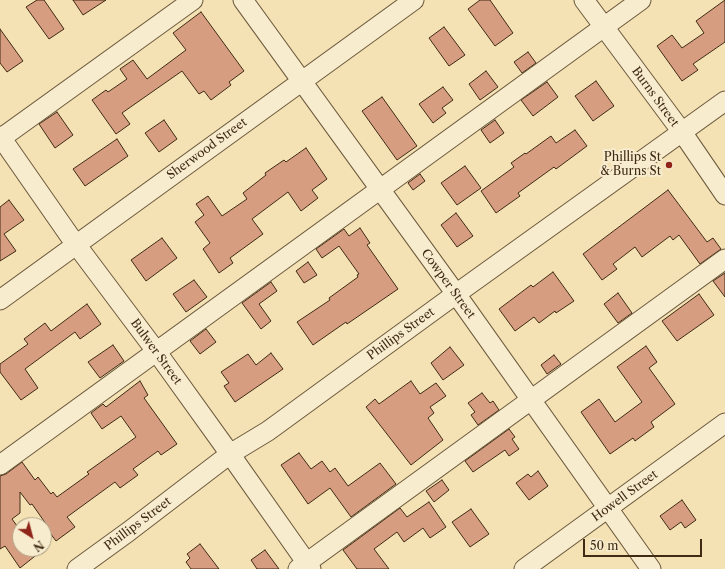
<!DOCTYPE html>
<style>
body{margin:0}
#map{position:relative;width:725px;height:569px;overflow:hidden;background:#f4e2b5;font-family:"Libre Caslon Text",serif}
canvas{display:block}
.north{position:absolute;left:12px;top:517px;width:40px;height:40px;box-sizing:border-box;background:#f8eccf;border:1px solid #ae9f84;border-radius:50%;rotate:144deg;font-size:11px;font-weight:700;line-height:16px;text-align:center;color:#3f2b14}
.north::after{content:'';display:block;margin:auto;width:14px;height:18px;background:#8f2418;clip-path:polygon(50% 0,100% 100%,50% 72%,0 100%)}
.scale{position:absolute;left:583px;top:539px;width:119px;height:18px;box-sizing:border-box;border:2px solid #3f2b14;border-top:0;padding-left:5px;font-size:12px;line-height:14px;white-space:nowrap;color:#3f2b14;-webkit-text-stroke:3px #f8eccf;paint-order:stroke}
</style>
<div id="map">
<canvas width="725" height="569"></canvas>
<div class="north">N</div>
<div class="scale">50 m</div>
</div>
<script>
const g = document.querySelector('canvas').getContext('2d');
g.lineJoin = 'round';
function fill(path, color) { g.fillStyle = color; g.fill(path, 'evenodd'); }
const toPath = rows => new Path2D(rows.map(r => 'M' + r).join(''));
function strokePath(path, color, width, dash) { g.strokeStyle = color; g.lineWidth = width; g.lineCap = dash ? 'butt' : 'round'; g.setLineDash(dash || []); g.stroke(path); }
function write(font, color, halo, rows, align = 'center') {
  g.font = font + ' "Libre Caslon Text",serif'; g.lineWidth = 4; g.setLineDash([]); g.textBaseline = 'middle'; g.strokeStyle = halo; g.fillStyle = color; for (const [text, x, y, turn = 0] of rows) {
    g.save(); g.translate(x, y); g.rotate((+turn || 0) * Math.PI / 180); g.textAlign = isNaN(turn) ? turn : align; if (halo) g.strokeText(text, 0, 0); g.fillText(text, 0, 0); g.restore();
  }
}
const building = toPath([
 [37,0,44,0,64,29,49,39,26,7,37,0],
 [73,0,106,0,83,15,73,0],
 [480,0,490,0,513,33,495,46,468,9,480,0],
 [725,0,725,42,693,64,698,70,682,81,657,46,672,35,682,48,704,33,696,21,725,0],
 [201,12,244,71,229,82,231,85,211,100,204,91,199,94,182,71,122,113,130,124,116,134,92,100,106,90,108,92,127,79,120,69,133,60,147,79,186,50,173,33,201,12],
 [444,27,465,55,449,66,429,38,444,27],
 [0,29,23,61,7,72,0,63,0,29],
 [528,52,536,63,522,73,514,62,528,52],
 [486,71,498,87,480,100,469,84,486,71],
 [596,81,614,106,593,121,575,96,596,81],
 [547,82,558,97,533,116,521,100,547,82],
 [443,87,453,100,442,108,446,113,433,123,419,104,443,87],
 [382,97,417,146,397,160,362,111,382,97],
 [57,112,73,135,55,148,39,124,57,112],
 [164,120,177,139,159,152,145,133,164,120],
 [495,120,504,133,490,143,481,130,495,120],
 [575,130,587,146,556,169,554,167,518,193,520,196,496,213,481,191,514,167,511,163,525,153,526,154,551,136,556,143,575,130],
 [117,139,128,156,85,186,73,169,117,139],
 [306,148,327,179,312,190,318,198,301,211,288,192,252,219,263,234,230,258,233,263,219,273,203,249,210,243,195,222,204,215,196,204,208,196,222,216,247,199,243,193,266,175,265,173,284,160,286,162,306,148],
 [465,166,481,188,457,205,441,183,465,166],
 [420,174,425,181,413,190,408,183,420,174],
 [668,190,707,242,713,238,721,249,700,264,679,235,673,240,670,236,642,257,635,247,613,264,617,269,602,280,583,254,668,190],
 [9,200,24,220,4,234,16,251,0,261,0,207,9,200],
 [456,213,473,236,457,247,441,225,456,213],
 [360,228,370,243,367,245,398,289,347,324,346,322,313,345,297,322,330,300,329,298,358,277,357,275,359,274,339,246,322,258,316,249,344,229,349,236,360,228],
 [162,238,177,258,146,281,131,260,162,238],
 [308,262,317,275,304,283,296,271,308,262],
 [553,272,574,301,556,313,555,311,539,323,534,317,515,331,499,309,531,285,533,287,553,272],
 [725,273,725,297,713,281,725,273],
 [194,280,207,297,186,312,173,294,194,280],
 [271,282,277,291,259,304,271,321,261,329,242,303,271,282],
 [618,293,632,313,618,323,604,304,618,293],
 [699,294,714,315,677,341,662,321,699,294],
 [87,304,101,324,80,339,75,332,25,369,38,388,21,400,0,372,0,364,28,344,24,339,45,323,51,331,87,304],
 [206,329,216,342,200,354,190,341,206,329],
 [113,345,124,361,100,378,88,362,113,345],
 [646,346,657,362,649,368,675,404,651,422,654,427,635,441,633,438,610,454,581,412,599,399,615,422,642,402,617,367,646,346],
 [450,347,464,365,443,380,431,363,450,347],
 [271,353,283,369,235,402,224,386,229,383,221,372,248,354,256,365,271,353],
 [554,355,561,364,547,374,541,365,554,355],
 [140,381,148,395,144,398,177,444,161,455,158,451,133,469,138,475,120,488,115,482,67,517,75,527,56,541,44,525,46,524,32,504,30,505,20,492,20,513,12,519,20,530,20,549,44,549,20,568,5,546,0,549,0,476,6,474,22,462,35,480,38,477,51,494,53,492,57,497,89,474,87,472,136,437,121,416,102,429,91,413,103,404,106,407,140,381],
 [411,381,420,394,436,383,446,396,430,407,434,413,428,418,443,440,411,465,366,407,375,399,379,404,411,381],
 [482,393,490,403,493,401,499,410,478,425,471,415,475,412,468,403,482,393],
 [509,429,515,437,512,439,519,449,509,456,505,450,473,472,465,461,509,429],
 [299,453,311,469,322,461,330,472,335,468,348,486,380,463,396,484,351,517,330,488,308,504,281,465,299,453],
 [538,471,548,486,529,500,516,483,528,474,531,477,538,471],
 [442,480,449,490,434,502,426,491,442,480],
 [682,500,696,520,685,528,681,522,670,530,660,516,682,500],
 [429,502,446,527,430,538,423,528,404,542,397,532,374,549,389,569,357,569,343,550,400,508,407,517,429,502],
 [471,509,489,534,470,547,452,522,471,509],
 [200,544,219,569,191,569,186,562,190,558,187,554,200,544],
 [265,550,279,569,257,569,251,560,265,550]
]);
const minor = toPath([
 [243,0,456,294,651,569],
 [584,0,682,132,725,195],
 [0,136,69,235,156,351,230,454,311,569],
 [0,139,193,0],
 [0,300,414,0],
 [0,465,641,0],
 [77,569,128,532,230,454,268,431,456,294,725,101],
 [298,569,725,259],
 [524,569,725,423]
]);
const markers = [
 [669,165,4,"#8f2418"]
];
const streetNames = [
 ["Burns Street",655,97,54],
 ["Sherwood Street",207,149,-36],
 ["Cowper Street",448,284,54],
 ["Phillips Street",401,334,-36],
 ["Bulwer Street",156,352,54],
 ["Howell Street",625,496,-36],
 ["Phillips Street",138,524,-37]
];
const poiNames = [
 ["Phillips St",661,158],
 ["& Burns St",661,172]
];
fill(building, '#d79d80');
strokePath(building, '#3f2b14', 1);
strokePath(minor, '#6c593c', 21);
strokePath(minor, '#f8eccf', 19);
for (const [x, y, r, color] of markers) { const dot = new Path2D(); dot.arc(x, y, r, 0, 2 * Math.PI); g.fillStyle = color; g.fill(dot); strokePath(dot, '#f8eccf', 1.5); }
write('12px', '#3f2b14', '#f8eccf', streetNames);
write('12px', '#3f2b14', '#f8eccf', poiNames, 'right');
</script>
